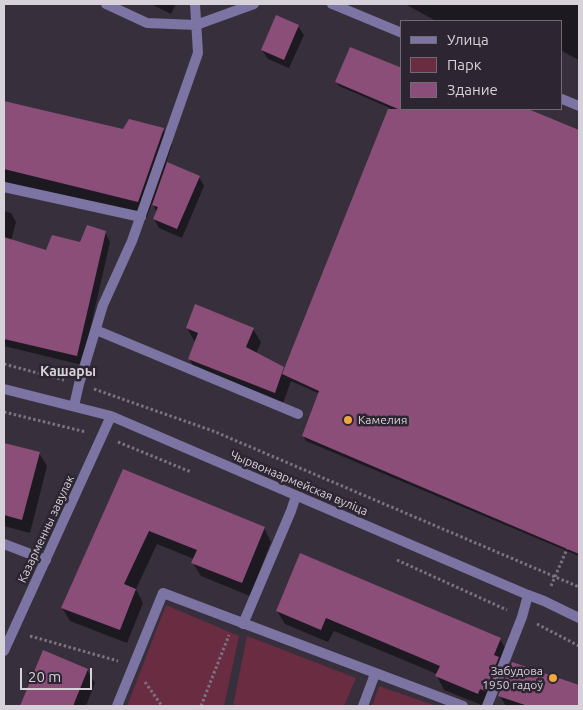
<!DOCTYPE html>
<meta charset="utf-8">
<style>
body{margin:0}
#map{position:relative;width:583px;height:710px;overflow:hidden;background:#382f3c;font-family:Ubuntu,sans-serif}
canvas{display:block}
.frame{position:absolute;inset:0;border:5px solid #d7d1d9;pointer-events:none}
.legend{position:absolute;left:400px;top:20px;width:162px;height:90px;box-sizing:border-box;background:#2d2531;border:1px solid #716a74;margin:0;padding:6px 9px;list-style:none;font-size:15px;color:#d7d1d9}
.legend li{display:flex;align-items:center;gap:10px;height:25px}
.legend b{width:25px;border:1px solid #716a74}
.scale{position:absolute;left:20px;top:668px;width:72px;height:22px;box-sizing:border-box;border:2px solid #d7d1d9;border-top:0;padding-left:6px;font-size:15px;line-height:18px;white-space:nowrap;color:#d7d1d9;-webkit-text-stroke:4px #2d2531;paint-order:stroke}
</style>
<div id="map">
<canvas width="583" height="710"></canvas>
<div class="frame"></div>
<ul class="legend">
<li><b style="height:6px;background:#7c74a3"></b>Улица</li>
<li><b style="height:14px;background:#692c40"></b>Парк</li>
<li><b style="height:14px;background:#8b4e79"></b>Здание</li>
</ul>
<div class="scale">20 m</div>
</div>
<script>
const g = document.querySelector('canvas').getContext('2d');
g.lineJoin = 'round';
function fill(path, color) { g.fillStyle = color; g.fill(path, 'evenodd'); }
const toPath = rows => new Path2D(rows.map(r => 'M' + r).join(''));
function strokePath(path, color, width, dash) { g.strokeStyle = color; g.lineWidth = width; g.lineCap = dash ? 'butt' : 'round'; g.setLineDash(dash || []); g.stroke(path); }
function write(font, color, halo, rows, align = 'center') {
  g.font = font + ' Ubuntu,sans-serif'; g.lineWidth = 5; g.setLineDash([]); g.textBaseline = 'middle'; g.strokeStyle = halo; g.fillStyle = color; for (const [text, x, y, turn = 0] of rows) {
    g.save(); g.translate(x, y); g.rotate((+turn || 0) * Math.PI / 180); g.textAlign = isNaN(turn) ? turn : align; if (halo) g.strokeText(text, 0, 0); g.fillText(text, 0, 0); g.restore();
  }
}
const green = toPath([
 [166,605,239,636,224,706,127,706],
 [247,636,356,678,344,706,233,706],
 [379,686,436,706,372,706]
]);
const shadow = toPath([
 [151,4,176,4,171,14],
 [405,4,579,4,579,60,562,51,562,21,436,21],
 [298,26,304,35,289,68,268,59,262,50],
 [336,82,402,109,525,109,579,131,579,556,306,441,303,436,320,394,291,381,282,406,197,372,189,359,195,342,187,328,253,329,261,342,256,354,283,368,285,371,390,108,339,86],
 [4,103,123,130,163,130,172,145,166,163,199,177,204,186,182,238,159,228,154,219,157,212,152,203,147,217,4,182],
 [4,211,11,213,16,222,11,241,47,252,81,243,105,232,110,242,82,365,4,346],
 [4,444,39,453,47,466,30,533,4,526],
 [124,470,264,528,271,542,250,596,201,576,193,563,194,559,157,544,136,589,143,603,127,643,70,621,62,608],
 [277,611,500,639,508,653,484,706,444,690,437,676,437,674,334,631,328,642,285,624],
 [44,652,87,670,95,683,86,706,21,706],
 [513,663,579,686,579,706,506,706,500,696]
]);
const building = toPath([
 [276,15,299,25,284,60,261,50],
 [350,47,402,68,402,109,528,109,579,130,579,554,302,436,319,391,282,374,388,109,398,109,335,82],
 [4,101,123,129,129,119,164,128,138,202,4,169],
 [167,162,200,176,177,229,153,219,158,207,152,205],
 [87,225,106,231,77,356,4,339,4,237,46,250,52,235,80,242],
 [195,304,254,328,246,347,284,367,275,393,188,359,198,333,186,328],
 [4,443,40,452,22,520,4,515],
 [123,469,265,527,242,583,191,563,197,550,149,531,124,584,136,589,120,630,61,608],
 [300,553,501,638,494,655,499,657,485,691,480,689,478,694,435,676,440,666,326,618,321,630,276,611],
 [43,650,88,669,73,706,20,706],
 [512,662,579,685,579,706,528,706,498,696]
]);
const path = toPath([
 [4,364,64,380],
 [94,389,213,431,579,587],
 [4,412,86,432],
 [118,442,191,472],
 [397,560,507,610],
 [551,586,567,549],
 [537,624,579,646],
 [30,636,118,661],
 [145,682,162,706],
 [201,706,229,635]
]);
const lane = toPath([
 [106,4,147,23,196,25,254,4],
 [332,4,402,33],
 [562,99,579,106],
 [4,187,141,217],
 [96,330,298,414],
 [74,406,79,384,103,305,132,241,198,53,195,4],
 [4,544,46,560],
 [243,624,291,511,296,496],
 [117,706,163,593,463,706],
 [363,706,375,674],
 [487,706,522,617,528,595]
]);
const street = toPath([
 [4,389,111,416,528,595,544,601,579,618],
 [4,651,111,416]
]);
const markers = [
 [348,420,5,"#efa73e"],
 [553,678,5,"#efa73e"]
];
const poiNames = [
 ["Камелия",358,420],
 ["Забудова",543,671,"right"],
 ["1950 гадоў",543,685,"right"]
];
const streetNames = [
 ["Чырвонаармейская вуліца",299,483,23],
 ["Казарменны завулак",46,529,-65]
];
const neighbourhoodNames = [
 ["Кашары",68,371]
];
fill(green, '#692c40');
fill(shadow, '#0007');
fill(building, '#8b4e79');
strokePath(path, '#7b747e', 3, [2.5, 2.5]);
strokePath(lane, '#7c74a3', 10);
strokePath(street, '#7c74a3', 10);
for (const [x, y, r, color] of markers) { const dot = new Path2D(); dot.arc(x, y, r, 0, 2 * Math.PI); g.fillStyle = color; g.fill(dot); strokePath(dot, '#2d2531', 2); }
write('12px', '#d7d1d9', '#2d2531', poiNames, 'left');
write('12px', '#d7d1d9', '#2d2531', streetNames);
write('bold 14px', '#d7d1d9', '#2d2531', neighbourhoodNames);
</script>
